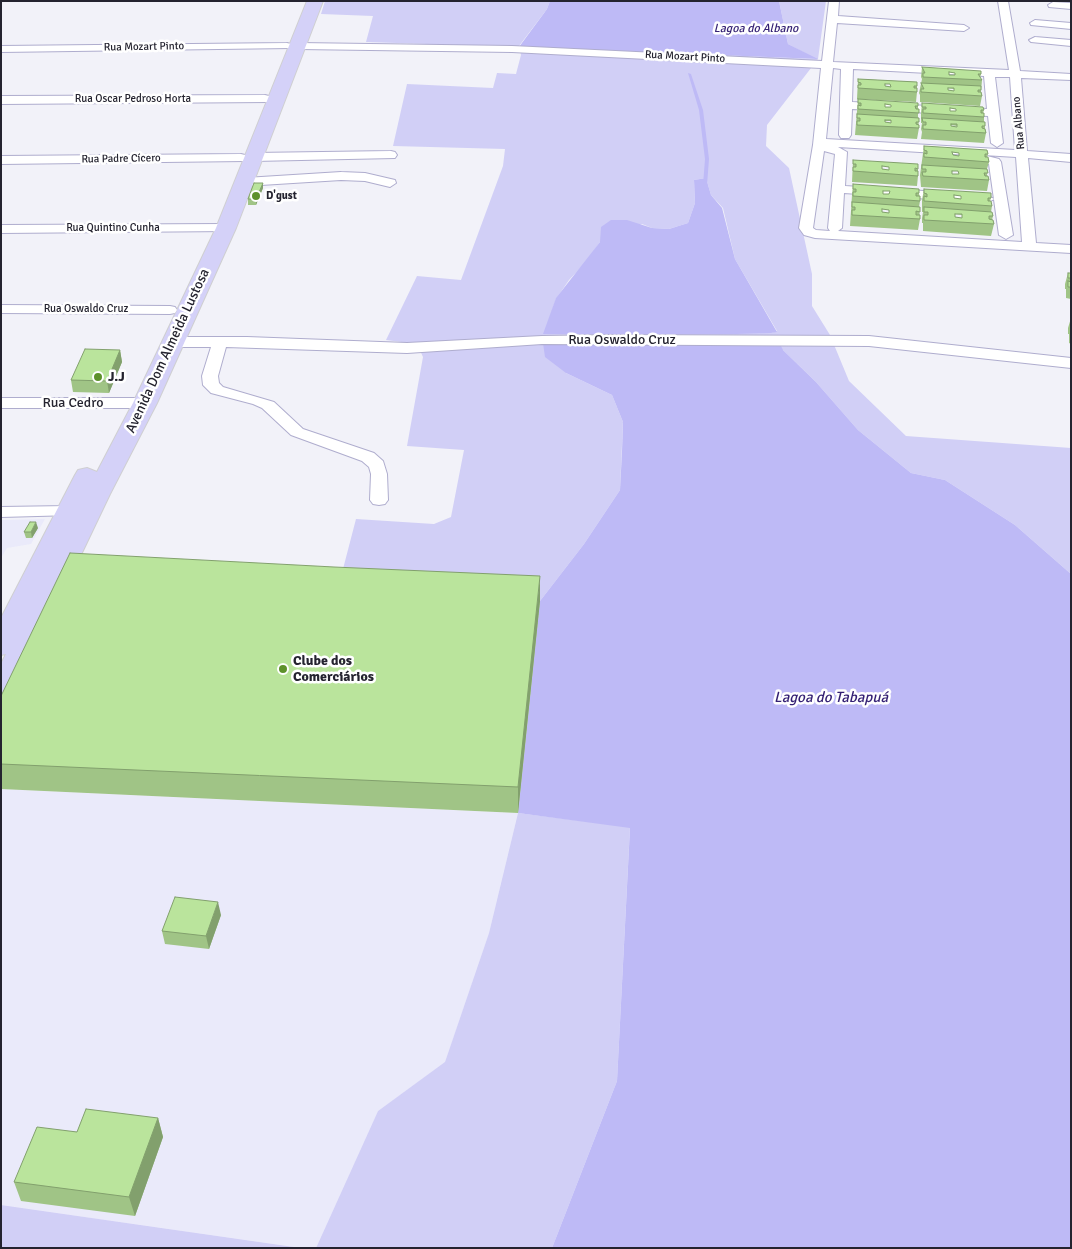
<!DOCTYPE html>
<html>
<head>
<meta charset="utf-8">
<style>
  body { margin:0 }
  #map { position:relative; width:1072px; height:1249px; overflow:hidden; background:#f2f2f9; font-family:Signika,sans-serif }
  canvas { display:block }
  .frame { position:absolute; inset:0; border:2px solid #24232f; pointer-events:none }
</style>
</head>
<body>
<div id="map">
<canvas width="1072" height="1249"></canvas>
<div class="frame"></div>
</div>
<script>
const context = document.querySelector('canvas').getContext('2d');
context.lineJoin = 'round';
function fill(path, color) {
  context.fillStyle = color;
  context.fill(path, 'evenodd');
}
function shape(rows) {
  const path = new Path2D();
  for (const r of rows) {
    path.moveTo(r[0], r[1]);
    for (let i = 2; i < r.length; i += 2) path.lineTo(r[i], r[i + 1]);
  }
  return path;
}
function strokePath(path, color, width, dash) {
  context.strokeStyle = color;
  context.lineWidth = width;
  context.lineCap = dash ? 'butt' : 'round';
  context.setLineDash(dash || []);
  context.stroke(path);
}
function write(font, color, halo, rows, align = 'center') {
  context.font = font + ' Signika,sans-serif';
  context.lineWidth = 5;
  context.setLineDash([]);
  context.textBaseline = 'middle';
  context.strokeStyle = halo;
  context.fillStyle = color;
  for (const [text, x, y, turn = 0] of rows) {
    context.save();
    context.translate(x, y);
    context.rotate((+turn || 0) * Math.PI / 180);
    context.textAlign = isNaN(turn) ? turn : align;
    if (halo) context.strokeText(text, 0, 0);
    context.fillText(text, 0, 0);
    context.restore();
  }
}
const built = shape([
  [45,519,31,544,7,548,1,558,1,520],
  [1,789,518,813,489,933,445,1063,378,1111,316,1248,301,1248,1,1205]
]);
const green = shape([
  [325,1,550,1,547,9,519,46,816,59,788,44,779,1,826,1,818,59,767,125,766,146,789,168,812,274,812,306,830,335,849,381,906,436,1071,448,1071,574,1015,525,945,480,911,473,858,430,816,382,783,350,566,373,612,395,623,422,620,490,584,544,540,601,337,592,356,519,434,524,451,517,464,450,407,446,423,357,417,344,386,340,417,276,461,280,503,166,505,149,393,146,407,84,493,88,497,73,516,74,521,55,519,47,366,42,373,16,321,14],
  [706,178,711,195,723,208,735,259,777,331,771,333,544,334,556,299,569,280,587,261,600,242,642,224,652,228,669,229,688,223,695,203,694,180],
  [518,813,630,827,617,1081,552,1248,316,1248,378,1111,445,1062,489,933],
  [1,1205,301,1248,1,1248]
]);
const water = shape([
  [550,1,779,1,788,44,818,59,519,47,547,9],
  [706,178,711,195,722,208,735,259,777,332,771,333,736,334,543,334,556,298,600,242,601,227,611,220,627,220,652,228,669,229,688,223,695,203,694,180],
  [543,343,780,344,783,350,816,382,858,430,911,473,945,480,1015,525,1071,574,1071,1248,552,1248,617,1081,630,828,518,813,540,601,584,544,620,490,622,451,623,422,612,395,566,373,545,357]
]);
const stream = shape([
  [688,73,691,74,703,110,709,159,707,185,705,186,703,185,705,159,699,110,688,73]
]);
const minor = shape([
  [829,1,839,1,838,16,964,25,969,28,964,31,837,23,833,62,1009,70,998,1,1008,1,1020,71,1071,74,1071,80,1021,78,1027,151,1071,154,1071,162,1028,158,1036,243,1071,245,1071,253,815,238,804,235,799,228,813,145,821,68,512,52,299,49,293,46,299,43,512,46,822,61,829,1],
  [833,68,841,69,839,135,841,138,849,138,851,135,852,109,988,116,991,143,997,147,1003,143,995,77,1010,77,1015,150,826,139,833,68],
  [853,69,984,76,987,109,852,102,853,69],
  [838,147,969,155,968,157,970,160,989,164,999,235,1006,239,1013,235,1001,162,999,159,983,155,1016,157,1022,242,838,231,842,228,844,193,987,203,994,199,987,195,845,186,847,152,838,147],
  [824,151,835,154,828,228,830,231,816,230,813,228,824,151],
  [1053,2,1071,3,1071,9,1049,7,1048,5,1053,2],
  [1035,20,1071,23,1071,29,1031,25,1030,23,1035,20],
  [1035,37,1071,40,1071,46,1031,42,1029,40,1035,37],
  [287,43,291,44,293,46,291,48,1,52,1,46,287,43],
  [265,95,269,96,271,99,269,102,1,104,1,96,265,95],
  [391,151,395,152,397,155,395,158,254,161,248,157,254,153,391,151],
  [241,154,245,155,247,158,245,161,1,164,1,156,241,154],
  [341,172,365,173,395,180,396,183,390,187,365,181,341,180,245,186,239,182,245,178,341,172],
  [226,224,233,228,231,231,1,233,1,225,226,224],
  [1,305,170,306,175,307,177,310,175,313,170,314,1,313,1,305],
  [614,335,869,336,1071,358,1071,368,869,346,542,344,407,353,226,347,218,376,219,383,223,387,274,402,303,429,374,453,383,461,387,474,388,500,385,504,379,505,373,504,370,500,371,474,369,467,362,461,291,435,262,408,253,404,211,393,203,385,202,376,211,347,172,347,167,345,164,342,167,339,172,337,247,337,407,343,542,336,614,335],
  [1,398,145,398,151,400,153,403,151,406,145,408,1,408,1,398],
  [68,506,74,507,77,511,74,515,1,517,1,507,68,506]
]);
const primary = shape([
  [307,1,323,1,236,228,157,403,110,494,15,693,11,700,1,703,1,664,6,654,1,655,1,618,75,475,78,470,87,468,97,472,133,403,216,228,307,1]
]);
const wall = shape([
  [922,67,981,74,980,78,982,80,981,92,982,96,980,106,920,102,920,95,919,93,922,79,921,77],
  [949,72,955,73,955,75,949,75],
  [948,88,954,89,954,91,948,90],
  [858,79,917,82,917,92,916,102,857,99],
  [885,84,890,84,891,87,885,86],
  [858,99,918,106,918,118,919,128,917,139,855,135],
  [885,104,891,105,891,107,885,107],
  [885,121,891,121,891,123,885,122],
  [922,103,984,110,983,113,984,117,984,122,986,133,984,143,921,139,922,132,921,129,922,123,921,123,921,113],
  [950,108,956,109,956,111,950,111],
  [951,125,957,126,957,127,951,126],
  [924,146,988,154,987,157,989,162,987,169,987,176,989,180,987,191,921,187,920,175],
  [952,152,959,153,959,156,953,155],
  [952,171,958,171,959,174,952,174],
  [853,160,918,169,918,176,917,186,852,182],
  [882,166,889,167,889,170,882,169],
  [263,183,263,188,256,205,248,205,248,199],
  [853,184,919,193,920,201,919,207,920,219,918,230,850,226,852,195],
  [883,191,890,191,889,194,883,194],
  [882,209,889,210,889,213,882,212],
  [924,189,991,198,990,201,992,206,991,212,993,216,992,220,994,224,991,236,923,231,923,223,922,223,922,218,923,212,922,212,922,200],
  [954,195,961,196,961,199,954,198],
  [955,214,962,215,962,218,955,217],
  [1068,273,1071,273,1071,299,1066,298,1066,289,1065,289,1065,284],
  [1071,318,1071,344,1069,343,1069,334,1068,334,1068,328],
  [120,350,122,362,109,393,73,392,71,380],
  [38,528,32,538,26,538,24,532],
  [540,601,518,813,1,789,1,696],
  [221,915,209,949,165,944,162,931],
  [158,1118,163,1137,135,1216,21,1201,14,1182,77,1132]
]);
const shadedWall = shape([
  [263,183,263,188,256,205,256,199],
  [120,350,122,362,109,393,107,381],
  [36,522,38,528,32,538,31,532],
  [540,576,540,601,518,813,518,787],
  [218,902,221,915,209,949,206,936],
  [158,1118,163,1137,135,1216,129,1197]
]);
const building = shape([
  [922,67,981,71,981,74,978,74,982,80,923,77,923,73,925,73,922,67],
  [949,72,955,73,955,75,949,75,949,72],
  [858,79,917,82,917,86,914,86,914,88,917,88,917,92,858,88,858,85,861,85,861,83,858,82,858,79],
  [885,84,890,84,891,87,885,86,885,84],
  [921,83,981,86,981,90,978,90,978,92,981,92,982,96,921,92,921,89,924,89,921,83],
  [948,88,954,88,954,91,948,90,948,88],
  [858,99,918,103,918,106,915,106,916,109,919,109,919,113,858,109,858,105,861,106,861,103,858,103,858,99],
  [885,104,891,105,891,107,885,107,885,104],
  [922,103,983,107,984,110,981,110,981,113,984,113,984,117,923,113,923,109,926,109,926,107,922,107,922,103],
  [950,108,956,109,956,111,950,111,950,108],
  [857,114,919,118,919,122,916,122,916,124,919,125,919,128,857,125,857,121,860,121,860,118,857,118,857,114],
  [885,120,891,120,891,123,885,122,885,120],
  [922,118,985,122,985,126,982,126,982,128,985,129,986,133,923,129,923,125,926,125,926,122,923,122,922,118],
  [951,124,957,124,957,127,951,126,951,124],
  [924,146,987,150,988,154,985,154,985,157,988,157,989,162,924,157,924,153,927,154,927,151,924,150,924,146],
  [952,152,959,153,959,156,953,155,952,152],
  [853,160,918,164,918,169,915,168,915,171,918,171,918,176,853,171,853,167,856,167,856,164,853,164,853,160],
  [882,166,889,167,889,170,882,169,882,166],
  [922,165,987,169,988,173,984,173,985,176,988,176,989,180,923,176,922,172,926,172,926,169,922,169,922,165],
  [952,171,958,171,959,174,952,174,952,171],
  [254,183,263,183,256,199,248,199,254,183],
  [853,184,919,189,919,193,916,193,916,196,920,196,920,201,853,196,853,192,856,192,856,189,853,189,853,184],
  [883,191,890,191,889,194,883,194,883,191],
  [924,189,991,193,991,198,988,198,988,201,991,201,992,206,924,201,924,196,927,197,927,194,924,193,924,189],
  [954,195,961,196,961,199,954,198,954,195],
  [852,202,920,207,920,212,916,211,916,215,920,215,920,219,852,215,852,210,855,210,855,207,852,207,852,202],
  [882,209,889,210,889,213,882,212,882,209],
  [924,207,992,212,993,216,989,216,989,219,993,220,994,224,924,220,924,215,928,215,928,212,924,212,924,207],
  [955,214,962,214,962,218,955,217,955,214],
  [1068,273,1071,273,1071,278,1068,278,1068,273],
  [1068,281,1071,282,1071,287,1068,287,1068,281],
  [85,349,120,350,107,381,71,380,85,349],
  [30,522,36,522,31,532,24,532,30,522],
  [70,553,334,567,540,576,518,787,1,764,1,696,70,553],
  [175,897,218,902,206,936,162,931,175,897],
  [86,1109,158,1118,129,1197,14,1182,37,1127,77,1132,86,1109]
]);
const markers = [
  [256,196,5,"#5d912b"],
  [98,377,5,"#5d912b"],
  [283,669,5,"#5d912b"]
];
const farStreetnames = [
  ["Rua Mozart Pinto",144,47,-1],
  ["Rua Mozart Pinto",685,57,3],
  ["Rua Oscar Pedroso Horta",133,99],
  ["Rua Albano",1019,123,-95],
  ["Rua Padre Cícero",121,159,-1],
  ["Rua Quintino Cunha",113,228],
  ["Rua Oswaldo Cruz",86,309]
];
const farPoinames = [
  ["D'gust",266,196]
];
const farWaternames = [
  ["Lagoa do Albano",756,29]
];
const streetNames = [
  ["Rua Oswaldo Cruz",622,340],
  ["Avenida Dom Almeida Lustosa",168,351,-65],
  ["Rua Cedro",73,403]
];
const poiNames = [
  ["J.J",108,377],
  ["Clube dos",293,661],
  ["Comerciários",293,677]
];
const waterNames = [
  ["Lagoa do Tabapuá",831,698]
];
fill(built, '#eaeafa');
fill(green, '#d1cff6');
fill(water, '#bebaf6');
fill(stream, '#bebaf6');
strokePath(minor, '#afadce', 2);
strokePath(primary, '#cfcfd1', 2);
fill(minor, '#fff');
fill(primary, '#d4d1f8');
fill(wall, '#a0c486');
fill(shadedWall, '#82a06d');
fill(building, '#bae49c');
strokePath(building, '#82a06d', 1);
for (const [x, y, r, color] of markers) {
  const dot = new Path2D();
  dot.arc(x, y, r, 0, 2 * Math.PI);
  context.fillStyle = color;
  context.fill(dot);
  strokePath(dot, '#fff', 2);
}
write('11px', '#24232f', '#fff', farStreetnames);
write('bold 11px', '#24232f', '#fff', farPoinames, 'left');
write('italic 12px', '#331f73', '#fff', farWaternames);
write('14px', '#24232f', '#fff', streetNames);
write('bold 14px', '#24232f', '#fff', poiNames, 'left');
write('italic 15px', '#331f73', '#fff', waterNames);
</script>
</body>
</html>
